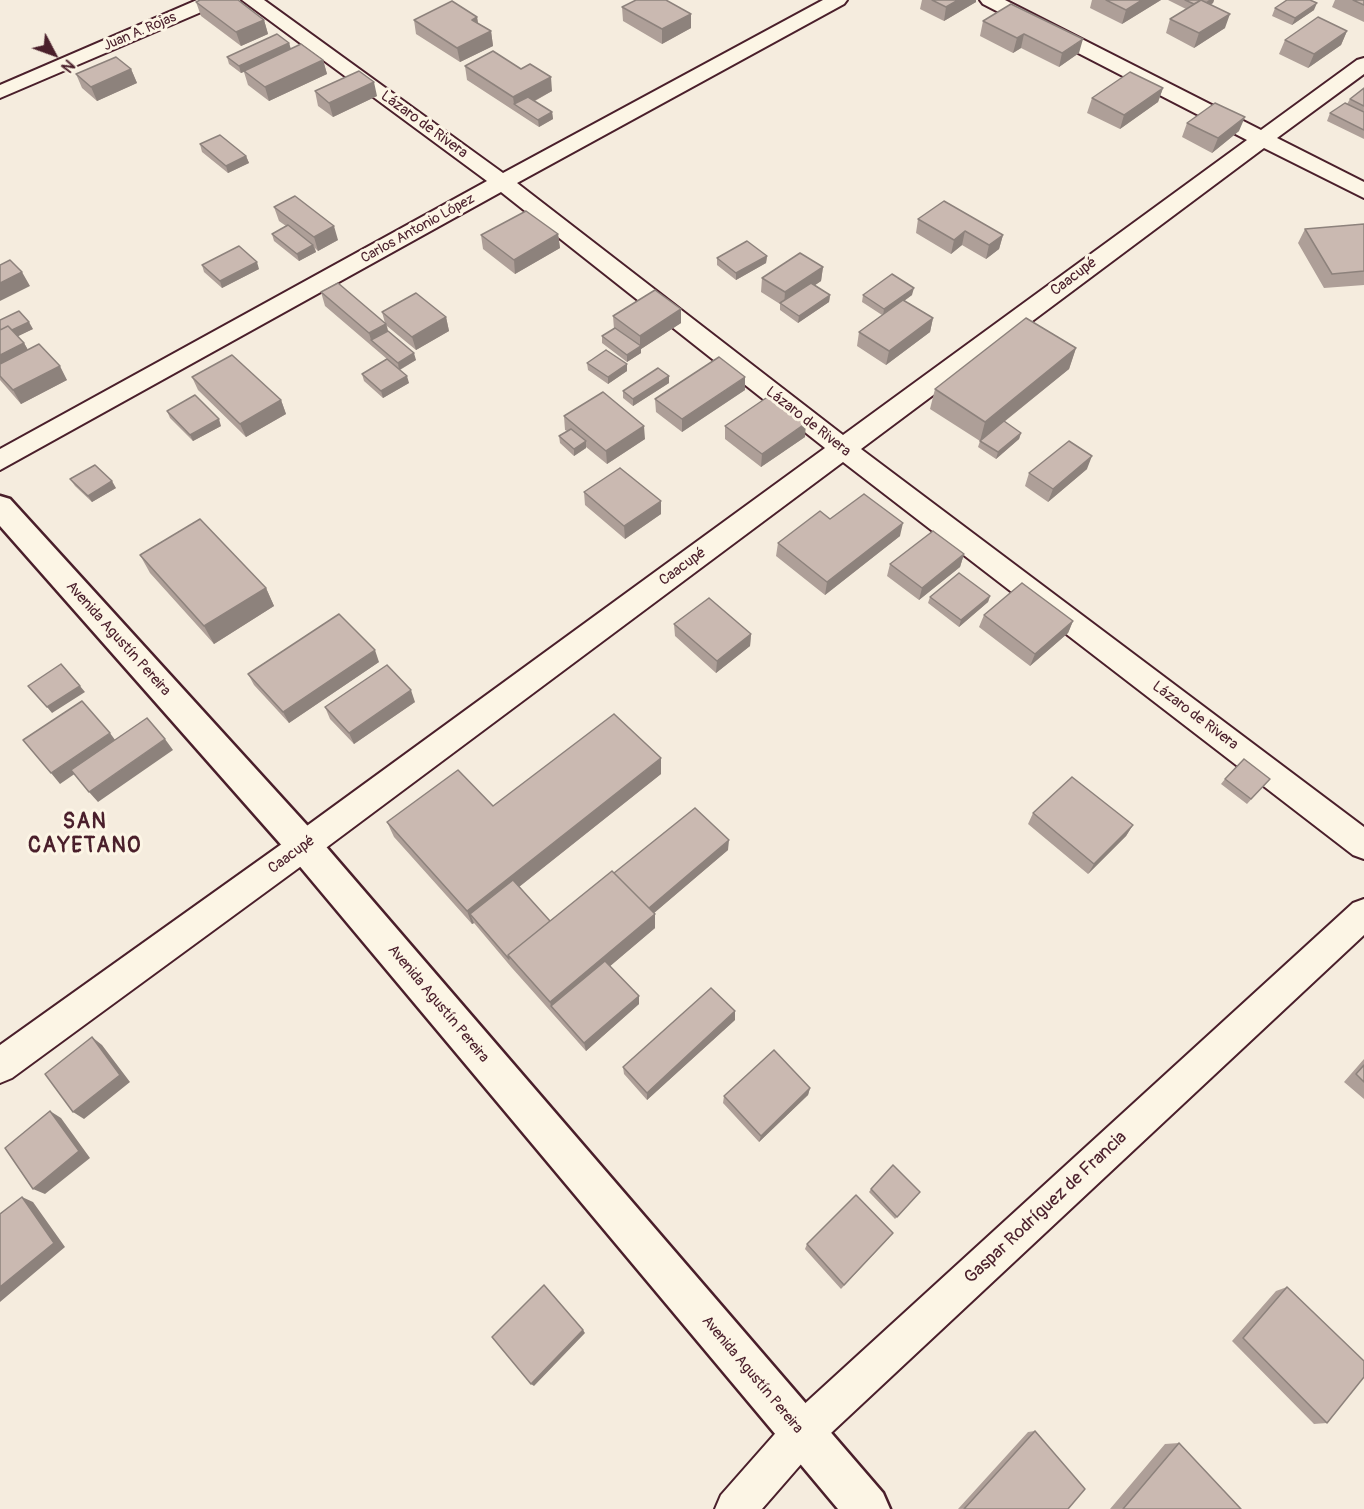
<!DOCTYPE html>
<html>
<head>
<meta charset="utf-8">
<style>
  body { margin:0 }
  #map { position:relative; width:1364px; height:1509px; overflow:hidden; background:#f5ecde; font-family:Pangolin,sans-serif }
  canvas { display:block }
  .north { position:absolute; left:24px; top:24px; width:60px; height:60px; -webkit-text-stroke:4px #fcf5e5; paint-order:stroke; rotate:131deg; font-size:16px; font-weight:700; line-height:24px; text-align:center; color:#4a1f2b }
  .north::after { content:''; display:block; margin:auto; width:21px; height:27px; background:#4a1f2b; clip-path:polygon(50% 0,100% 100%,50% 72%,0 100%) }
</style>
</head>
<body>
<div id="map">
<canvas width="1364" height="1509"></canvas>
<div class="north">N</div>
</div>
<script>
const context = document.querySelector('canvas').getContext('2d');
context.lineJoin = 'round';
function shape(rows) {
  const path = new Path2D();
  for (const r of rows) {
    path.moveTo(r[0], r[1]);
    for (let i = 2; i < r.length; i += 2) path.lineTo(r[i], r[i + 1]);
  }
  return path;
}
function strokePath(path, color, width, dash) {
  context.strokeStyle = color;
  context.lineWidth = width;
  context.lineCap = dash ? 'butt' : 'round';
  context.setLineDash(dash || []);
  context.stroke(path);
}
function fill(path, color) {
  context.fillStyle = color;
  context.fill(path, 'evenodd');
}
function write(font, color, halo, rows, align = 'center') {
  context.font = font + ' Pangolin,sans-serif';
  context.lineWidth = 6;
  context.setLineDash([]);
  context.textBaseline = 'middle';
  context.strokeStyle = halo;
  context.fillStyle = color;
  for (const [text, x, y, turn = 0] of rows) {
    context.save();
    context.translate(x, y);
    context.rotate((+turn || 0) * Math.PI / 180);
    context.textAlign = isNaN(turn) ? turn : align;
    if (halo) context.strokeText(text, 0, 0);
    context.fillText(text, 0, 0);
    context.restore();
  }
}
const street = shape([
  [197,0,223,0,220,4,0,98,0,85,197,0],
  [242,0,264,0,503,173,823,0,847,0,844,4,517,183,843,435,1247,140,983,4,980,0,1005,0,1261,130,1357,60,1364,58,1364,74,1277,138,1364,182,1364,198,1264,148,861,449,1364,827,1364,859,1353,855,843,462,315,856,12,1078,0,1083,0,1045,293,836,825,448,501,192,0,470,0,449,487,181,242,0],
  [1364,899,1364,935,816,1447,762,1509,715,1509,721,1495,788,1419,1353,903,1364,899]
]);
const secondary = shape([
  [0,496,10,499,316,835,883,1493,890,1509,838,1509,292,857,0,526,0,496]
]);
const wall = shape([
  [922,0,976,0,976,2,944,21,920,9],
  [1092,0,1161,0,1122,24,1090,8],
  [1168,0,1214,0,1213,3,1211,4,1225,28,1194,48,1166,33,1170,19,1186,9],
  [1335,0,1364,0,1364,22,1332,7],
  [196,2,264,20,268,34,241,46,201,16],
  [1011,4,1079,53,1059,67,1021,48,1013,53,980,36,983,21],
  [622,7,691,14,691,28,662,44,623,21],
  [1275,8,1314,10,1292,25,1272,16],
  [477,17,478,23,491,31,493,46,460,62,416,34,414,20],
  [1347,31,1341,45,1308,68,1279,54,1285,40],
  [289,43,291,49,323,60,327,74,269,101,248,85,244,72,241,73,229,64,227,57],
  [465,66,552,91,535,101,552,112,553,119,539,127,467,80],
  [131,69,137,83,97,101,82,88,76,74],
  [1163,88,1158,102,1120,129,1087,113,1092,98],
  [1364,88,1364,139,1327,121,1330,113,1347,104,1350,99],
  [315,91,377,96,333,117,318,106],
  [1187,123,1239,131,1212,153,1182,137],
  [200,144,246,156,249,163,228,173,202,152],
  [274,207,338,240,318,251,315,248,316,252,299,261,274,241,272,234,286,226,279,221],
  [918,219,1003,235,999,249,986,259,962,245,951,254,916,233],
  [1364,224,1364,285,1324,288,1298,243,1305,229],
  [558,234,560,248,515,274,483,249,481,235],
  [767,256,766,263,736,280,717,265,717,258],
  [202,265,259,269,222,288,204,272],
  [823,267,821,281,815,285,830,295,829,302,798,323,780,310,780,304,761,292,762,278],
  [321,292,385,323,382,312,446,317,449,331,416,350,387,326,388,331,416,360,400,370,409,383,383,398,364,381,362,374,387,359,325,306],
  [863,295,912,295,904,301,933,318,930,332,886,365,857,346,859,332,882,315,862,302],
  [681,309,681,323,641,349,641,353,627,362,602,343,602,336,614,329,613,316],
  [0,320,33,329,17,336,24,343,28,350,67,380,21,404,0,380],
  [1076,348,1069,369,1004,422,1021,433,1019,439,996,459,978,447,980,441,930,409,935,389],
  [587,363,627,371,608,384,588,370],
  [669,376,669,383,633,406,623,398,623,391],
  [192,377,281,400,286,414,246,437,198,390],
  [745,390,682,432,656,412,655,399],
  [167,411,221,426,193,441,170,418],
  [564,416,645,439,607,464,586,447,586,448,574,456,560,443,559,436,567,431,565,430],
  [725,426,805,437,761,467,725,439],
  [1087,469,1048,502,1025,486,1029,473],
  [70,479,116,488,92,502,75,486],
  [584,492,661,501,661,514,625,539,585,505],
  [830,519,900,536,825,595,776,556,778,543],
  [964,554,960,567,919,600,887,576,890,564],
  [140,555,266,588,274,606,214,644,150,573],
  [990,596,988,602,959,627,928,603,930,597],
  [984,615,1073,621,1068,633,1030,666,979,627],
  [674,624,751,634,750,646,716,673,675,636],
  [379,662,289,723,254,685,248,674],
  [415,702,354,744,330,719,325,707],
  [661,774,519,887,550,921,614,873,728,850,654,913,655,928,610,966,639,996,639,1004,586,1051,512,968,474,923,472,924,394,837,387,822,493,806],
  [1225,779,1270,779,1247,804,1221,784],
  [1033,813,1133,825,1126,836,1088,874,1028,824],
  [735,1020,647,1100,624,1074,623,1067],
  [1364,1059,1364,1099,1344,1082],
  [810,1088,808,1095,759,1142,723,1103,724,1096],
  [871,1189,920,1192,895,1219,869,1192],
  [889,1238,841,1289,805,1249,807,1244],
  [1287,1287,1327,1423,1314,1424,1232,1341,1276,1291],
  [1035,1431,1068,1509,958,1509,1028,1432],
  [1179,1443,1241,1509,1110,1509,1165,1444]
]);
const shadedWall = shape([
  [958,0,976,0,976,2,944,21,946,7],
  [1142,0,1161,0,1122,24,1126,10],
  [1209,0,1214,0,1213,3,1196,14,1199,7],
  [1317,3,1314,10,1292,25,1295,18],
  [691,14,691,28,662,44,662,29],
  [1230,14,1225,28,1194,48,1199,33],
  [477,17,479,31,472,20],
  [264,20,268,34,241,46,236,32],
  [491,31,493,46,460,62,457,48],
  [1347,31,1341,45,1308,68,1314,54],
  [1024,34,1021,48,1013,53,1017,38],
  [1083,39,1079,53,1059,67,1062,53],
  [289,43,291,50,241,73,239,66],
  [323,60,327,74,269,101,265,87],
  [131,69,137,83,97,101,91,87],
  [551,77,552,91,521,108,514,104,513,97],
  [374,82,377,96,333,117,329,103],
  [1163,88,1158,102,1120,129,1124,115],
  [552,112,553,119,539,127,538,120],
  [1245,117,1239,131,1212,153,1218,138],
  [246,156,249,163,228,173,226,166],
  [334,226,338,240,318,251,314,237],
  [965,231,962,245,951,254,954,240],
  [558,234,560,248,515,274,514,260],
  [1003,235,999,249,986,259,989,245],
  [313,245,316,252,299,261,297,254],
  [767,256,766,263,736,280,736,273],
  [257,262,259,269,222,288,220,281],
  [823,267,821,281,785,306,784,305,785,292],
  [22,272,30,286,0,301,0,283],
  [914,288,912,295,883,316,884,309],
  [830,295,829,302,798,323,799,316],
  [681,309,681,323,641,349,641,353,627,362,627,355,640,347,640,336],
  [446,317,449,331,416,350,412,337],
  [933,318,930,332,886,365,889,351],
  [29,322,33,329,0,345,0,336],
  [386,324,390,338,371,340,369,333],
  [24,343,32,357,0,373,0,355],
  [1076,348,1069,369,980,441,985,422],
  [414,353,416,360,399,370,398,363],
  [627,364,627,371,608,384,608,377],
  [60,366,67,380,21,404,13,390],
  [407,376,409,383,383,398,381,391],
  [669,376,669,383,633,406,633,399],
  [745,377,745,390,682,432,682,419],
  [281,400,286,414,246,437,240,424],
  [219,419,221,426,193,441,190,435],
  [806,423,805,437,761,467,762,454],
  [644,426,645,439,607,464,606,451],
  [1021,433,1019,439,996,459,998,452],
  [586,441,586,448,574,456,574,449],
  [1092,456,1087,469,1048,502,1053,489],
  [112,481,116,488,92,502,88,496],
  [661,501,661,514,625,539,624,526],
  [903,523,900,536,825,595,827,582],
  [964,554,960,567,919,600,922,588],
  [266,588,274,606,214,644,204,626],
  [990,596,988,602,959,627,961,620],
  [1073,621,1068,633,1030,666,1035,654],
  [751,634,750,646,716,673,717,661],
  [375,650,379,662,289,723,283,712],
  [80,686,85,692,52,713,47,707],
  [411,690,415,702,354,744,349,733],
  [110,733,118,744,60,784,51,773],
  [165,739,173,750,98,802,89,792],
  [661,758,661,774,476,921,470,914,474,923,472,924,467,911],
  [1133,825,1126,836,1088,874,1094,864],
  [729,840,728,850,647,919,647,909],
  [655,914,655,928,556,1012,551,1006,550,1002],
  [639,996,639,1004,586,1051,584,1043],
  [735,1011,735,1020,647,1100,647,1093],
  [92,1037,102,1045,130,1082,84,1119,73,1112],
  [810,1088,808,1095,759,1142,761,1136],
  [50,1111,61,1118,90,1158,45,1194,33,1189],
  [22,1197,33,1202,65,1247,0,1302,0,1287],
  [583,1330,585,1333,534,1386,531,1384]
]);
const building = shape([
  [200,0,238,0,264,20,236,32,196,2,200,0],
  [636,0,666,0,691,14,662,29,622,7,636,0],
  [932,0,958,0,946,7,932,0],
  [1106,0,1142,0,1126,10,1106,0],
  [1185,0,1201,0,1194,4,1185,0],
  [1201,0,1230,14,1199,33,1170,19,1201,0],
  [1287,0,1310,0,1317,3,1295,18,1275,8,1287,0],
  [1353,0,1364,0,1364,5,1353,0],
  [452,1,477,17,472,20,491,31,457,48,414,20,452,1],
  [1011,4,1083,39,1062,53,1024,34,1017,38,983,21,1011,4],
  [1318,17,1347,31,1314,54,1285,40,1318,17],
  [277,34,289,43,239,66,227,57,277,34],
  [301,44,323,60,265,87,244,71,301,44],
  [493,51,521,69,530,64,551,77,513,97,465,66,493,51],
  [116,57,131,69,91,87,76,74,116,57],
  [359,71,374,82,329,103,315,91,359,71],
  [1130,72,1163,88,1124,115,1092,98,1130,72],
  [1364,88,1364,106,1350,99,1364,88],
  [528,97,552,112,538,120,514,104,528,97],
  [1215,103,1245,117,1218,138,1187,123,1215,103],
  [1345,103,1364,112,1364,130,1330,113,1345,103],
  [220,135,246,156,226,166,200,144,220,135],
  [295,196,334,226,314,237,274,207,295,196],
  [944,201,1003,235,989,245,965,231,954,240,918,219,944,201],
  [526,211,558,234,514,260,481,235,526,211],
  [1364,224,1364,271,1332,274,1305,229,1364,224],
  [288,225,313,245,297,254,272,234,288,225],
  [747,241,767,256,736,273,717,258,747,241],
  [239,246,257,262,220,281,202,265,239,246],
  [800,253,823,267,785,292,762,278,800,253],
  [10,260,22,272,0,283,0,265,10,260],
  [892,274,914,288,884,309,863,295,892,274],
  [338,283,386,324,369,333,321,292,338,283],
  [811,283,830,295,799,316,780,303,811,283],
  [655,290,681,309,640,336,613,316,655,290],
  [416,293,446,317,412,337,382,312,416,293],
  [903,300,933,318,889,351,859,332,903,300],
  [19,311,29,322,12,330,8,326,0,330,0,320,19,311],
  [1026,318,1076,348,985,422,935,389,1026,318],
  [8,326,24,343,0,355,0,330,8,326],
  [615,328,641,346,627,355,602,336,615,328],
  [388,331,414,353,398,363,371,340,388,331],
  [39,344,60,366,13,390,0,376,0,364,39,344],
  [606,350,627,364,608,377,587,363,606,350],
  [232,355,281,400,240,424,192,377,232,355],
  [719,357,745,377,682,419,655,399,719,357],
  [387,359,407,376,381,391,362,374,387,359],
  [658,368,669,376,633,399,623,391,658,368],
  [603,392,644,426,606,451,564,416,603,392],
  [195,395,219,419,190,435,167,411,195,395],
  [769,396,806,423,762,454,725,426,769,396],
  [1004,421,1021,433,998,452,980,441,1004,421],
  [571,429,586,441,574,449,559,436,571,429],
  [1069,441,1092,456,1053,489,1029,473,1069,441],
  [95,465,112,481,88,496,70,479,95,465],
  [620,468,661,501,624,526,584,492,620,468],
  [864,494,903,523,827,582,778,543,820,511,830,519,864,494],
  [200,519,266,588,204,626,140,555,200,519],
  [933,531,964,554,922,588,890,564,933,531],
  [959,573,990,596,961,620,930,597,959,573],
  [1022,583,1073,621,1035,654,984,615,1022,583],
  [709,598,751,634,717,661,674,624,709,598],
  [339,614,375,650,283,712,248,674,339,614],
  [61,664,80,686,47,707,28,686,61,664],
  [387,665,411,690,349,733,325,707,387,665],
  [82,701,110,733,51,773,23,740,82,701],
  [614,714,661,758,467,911,387,822,458,770,493,806,614,714],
  [147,718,165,739,89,792,71,770,147,718],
  [1244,759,1270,779,1251,799,1225,779,1244,759],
  [1072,777,1133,825,1094,864,1033,813,1072,777],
  [695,808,729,840,649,908,614,873,695,808],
  [612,871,655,914,550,1002,508,955,612,871],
  [513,880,550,921,508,955,509,959,470,914,513,880],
  [605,961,639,996,584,1043,551,1006,605,961],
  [711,988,735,1011,647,1093,623,1067,711,988],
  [92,1037,120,1075,73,1112,45,1074,92,1037],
  [774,1050,810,1088,761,1136,724,1096,774,1050],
  [1364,1065,1364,1082,1356,1074,1364,1065],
  [50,1111,79,1151,33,1189,5,1148,50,1111],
  [893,1165,920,1192,897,1217,871,1189,893,1165],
  [856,1195,893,1233,844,1285,807,1244,856,1195],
  [22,1197,54,1243,0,1287,0,1214,22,1197],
  [544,1285,583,1330,531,1384,492,1337,544,1285],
  [1287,1287,1364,1361,1364,1377,1327,1423,1243,1338,1287,1287],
  [1035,1431,1085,1489,1068,1509,964,1509,1035,1431],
  [1179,1443,1241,1509,1123,1509,1179,1443]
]);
const farStreetnames = [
  ["Juan A. Rojas",140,32,-23],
  ["Carlos Antonio López",418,229,-29]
];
const streetNames = [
  ["Lázaro de Rivera",424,125,36],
  ["Caacupé",1074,277,-37],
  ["Lázaro de Rivera",808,422,38],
  ["Caacupé",683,567,-36],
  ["Avenida Agustín Pereira",118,639,48],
  ["Lázaro de Rivera",1195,716,37],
  ["Caacupé",292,855,-36],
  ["Avenida Agustín Pereira",438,1004,50],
  ["Avenida Agustín Pereira",752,1375,50]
];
const nearStreetnames = [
  ["Gaspar Rodríguez de Francia",1046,1208,-43]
];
const districtNames = [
  ["SAN",85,823],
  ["CAYETANO",85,847]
];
strokePath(street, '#4a1f2b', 4);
strokePath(secondary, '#4a1f2b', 5);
fill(street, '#fcf5e5');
fill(secondary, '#fcf5e5');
fill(wall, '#ae9f98');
fill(shadedWall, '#8d827c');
fill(building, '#cab9b1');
strokePath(building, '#8d827c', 1.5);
write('14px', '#4a1f2b', '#fcf5e5', farStreetnames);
write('15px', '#4a1f2b', '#fcf5e5', streetNames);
write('18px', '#4a1f2b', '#fcf5e5', nearStreetnames);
context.letterSpacing = '1.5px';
write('bold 21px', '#4a1f2b', '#fcf5e5', districtNames);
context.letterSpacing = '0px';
</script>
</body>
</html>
